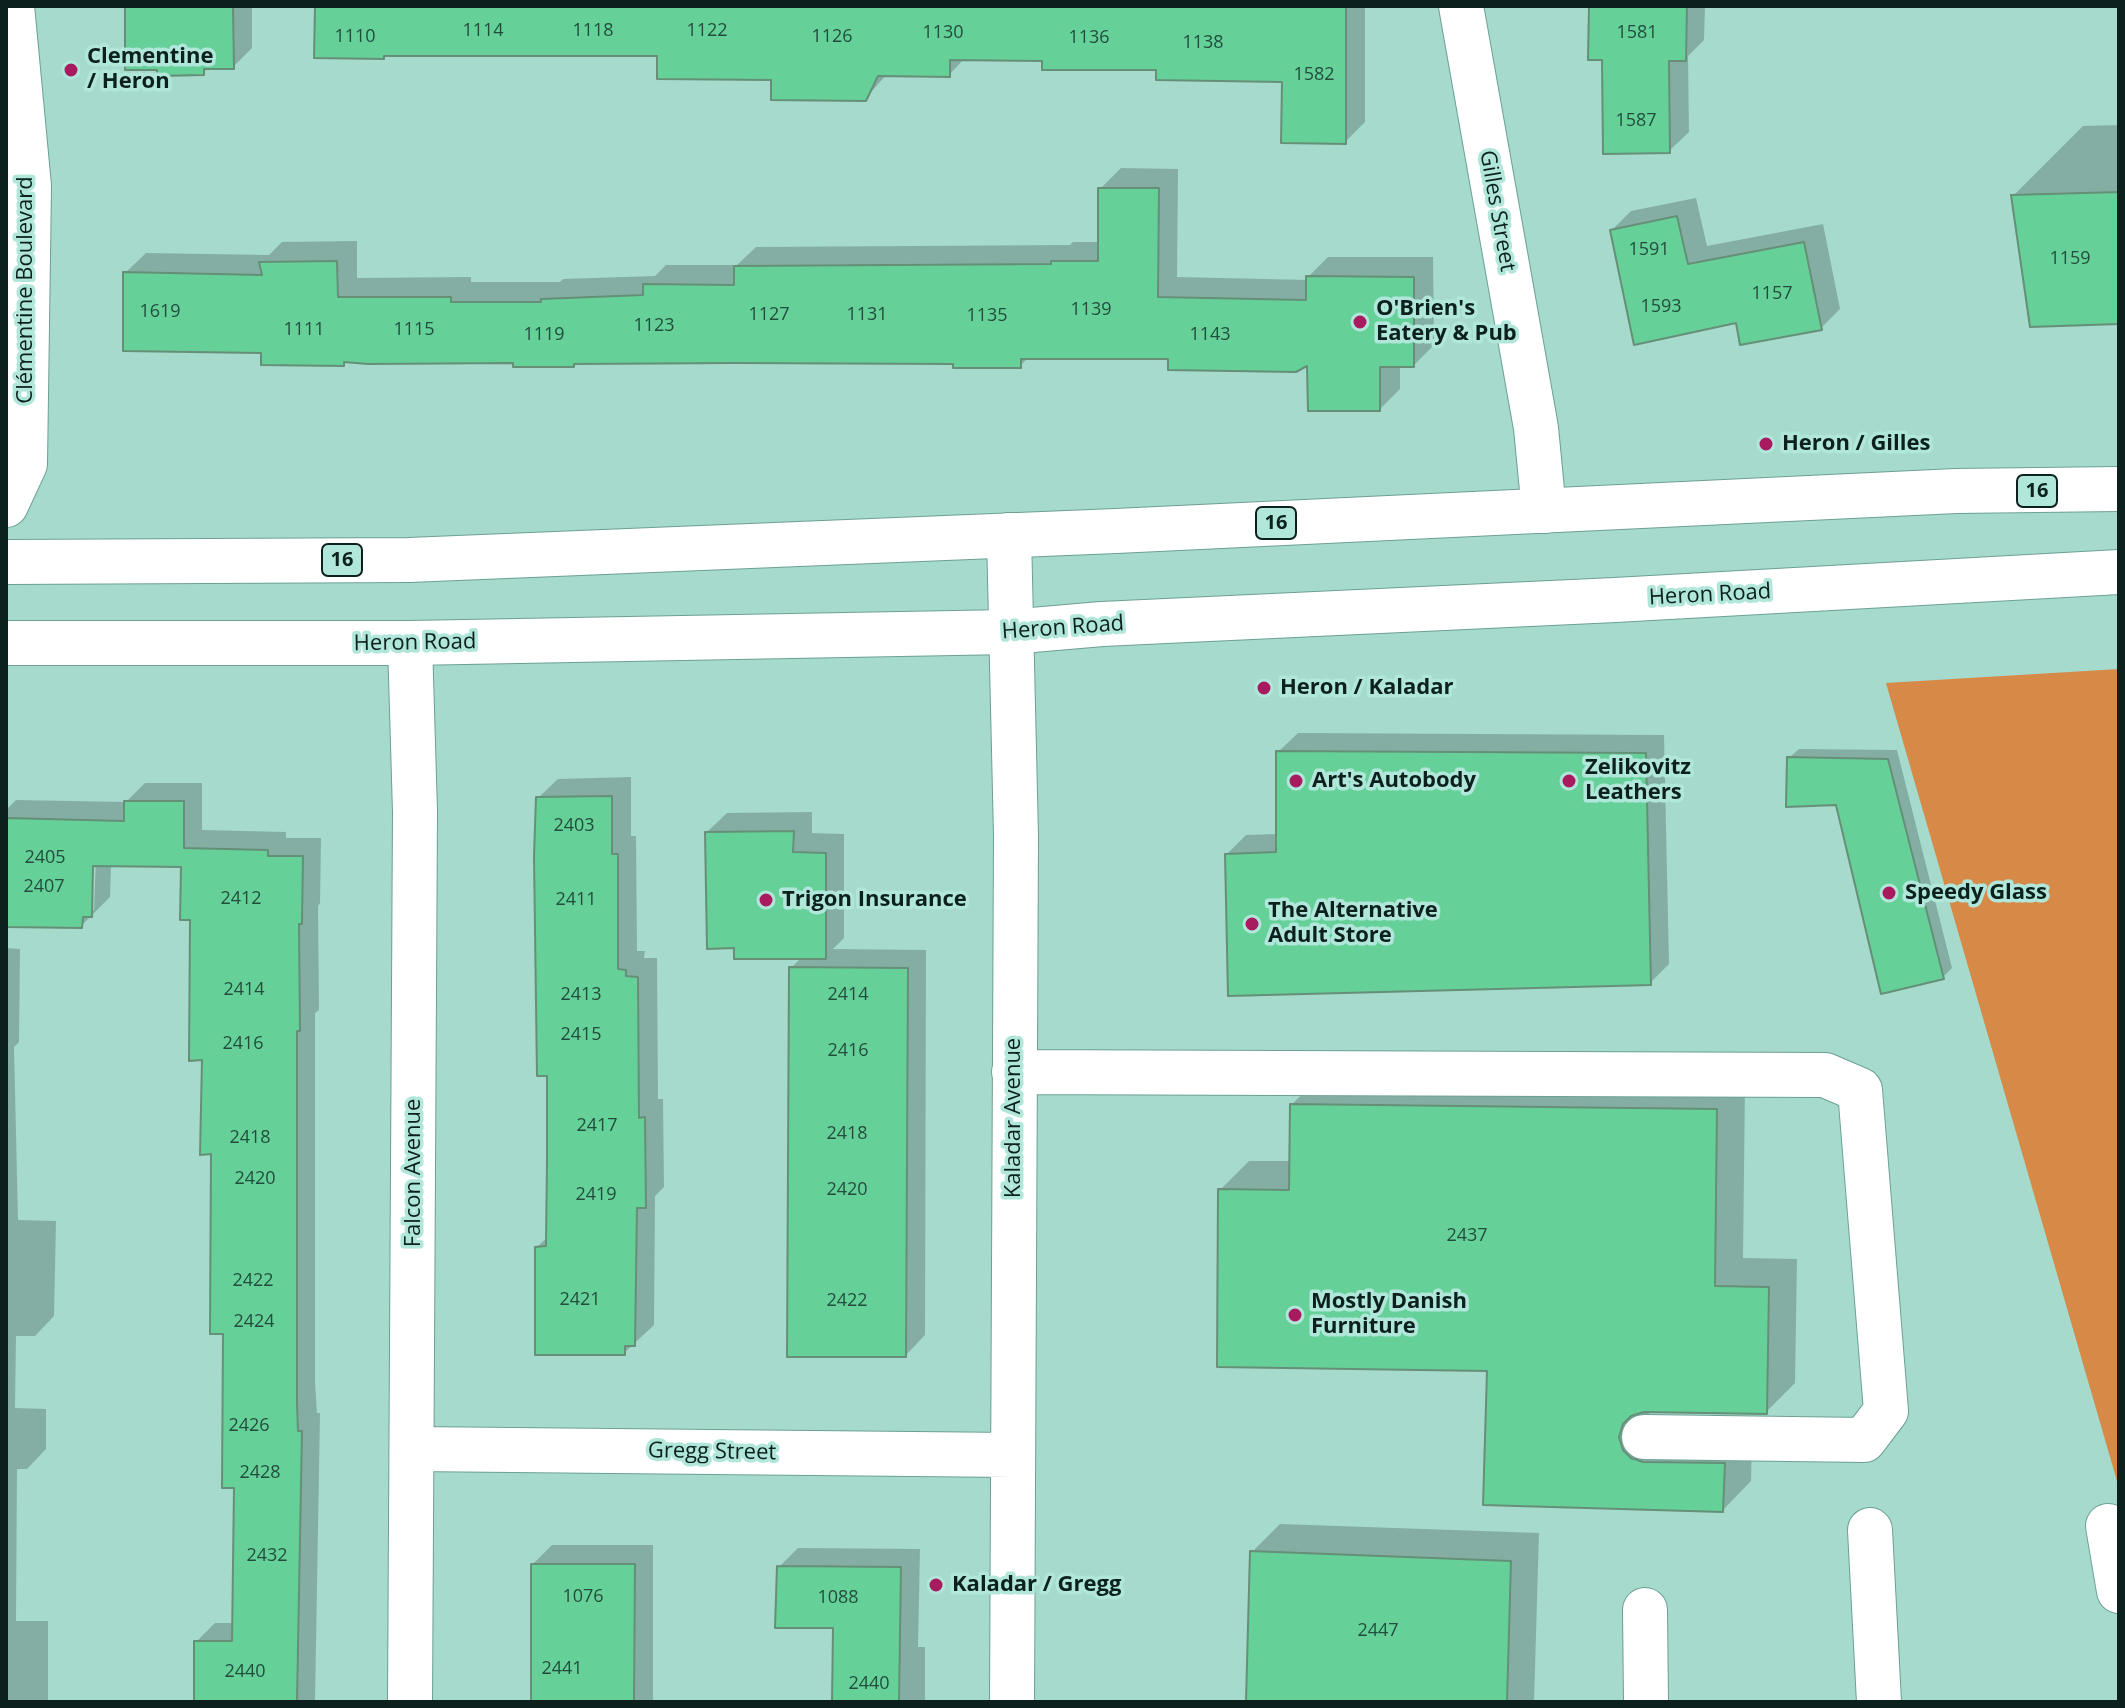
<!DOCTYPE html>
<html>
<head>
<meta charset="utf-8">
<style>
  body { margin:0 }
  #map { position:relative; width:2125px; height:1708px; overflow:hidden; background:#a5dacd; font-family:"Open Sans",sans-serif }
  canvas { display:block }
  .frame { position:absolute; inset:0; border:8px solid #0c211d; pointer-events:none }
</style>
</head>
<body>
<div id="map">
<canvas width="2125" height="1708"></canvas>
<div class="frame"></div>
</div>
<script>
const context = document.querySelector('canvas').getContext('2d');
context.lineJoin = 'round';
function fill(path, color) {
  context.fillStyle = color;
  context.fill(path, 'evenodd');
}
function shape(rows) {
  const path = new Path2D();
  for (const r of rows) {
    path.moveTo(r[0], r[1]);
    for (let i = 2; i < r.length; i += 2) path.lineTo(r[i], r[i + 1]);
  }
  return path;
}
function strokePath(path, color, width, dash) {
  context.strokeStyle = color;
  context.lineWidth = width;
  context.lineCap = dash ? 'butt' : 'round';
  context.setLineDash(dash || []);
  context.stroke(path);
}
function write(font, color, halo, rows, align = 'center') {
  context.font = font + ' "Open Sans",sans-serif';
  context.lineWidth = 7;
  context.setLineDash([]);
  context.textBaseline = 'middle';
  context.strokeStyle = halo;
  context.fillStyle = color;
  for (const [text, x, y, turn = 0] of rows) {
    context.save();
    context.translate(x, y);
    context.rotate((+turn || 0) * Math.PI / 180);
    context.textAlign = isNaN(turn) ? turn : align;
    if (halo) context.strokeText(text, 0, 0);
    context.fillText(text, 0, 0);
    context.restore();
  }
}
const green = shape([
  [2119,669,2119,1488,1886,683]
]);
const shadow = shape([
  [127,6,252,6,252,48,233,67,209,67,203,73],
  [317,6,1365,6,1365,122,1345,142,1284,80,1044,59,965,58,949,75,887,74,865,99,659,54],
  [1591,6,1705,6,1704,40,1688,56,1689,132,1669,151,1604,58],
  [2119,125,2119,321,2013,196,2083,126],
  [1121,168,1178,169,1177,277,1308,280,1308,277,1328,257,1433,257,1434,345,1414,365,1400,365,1400,389,1380,409,1309,363,1170,357,1029,357,1020,366,955,362,347,360,344,364,263,351,125,273,146,253,269,255,282,242,357,241,357,278,471,277,471,282,560,282,563,279,655,276,666,265,737,265,756,247,1070,245,1073,242,1100,242,1100,189],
  [1696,198,1707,246,1823,224,1840,309,1821,328,1737,321,1612,230,1631,211],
  [1298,733,1664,735,1669,964,1650,983,1227,854,1246,835,1278,834,1278,752],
  [1799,749,1897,750,1952,968,1943,977,1838,803,1789,758],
  [631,777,631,836,636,836,637,951,645,951,644,958,657,958,658,1099,663,1099,664,1187,655,1196,654,1325,624,1353,537,1247,548,1237,549,1074,538,798,558,779],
  [145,783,202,783,202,830,286,832,286,838,321,838,320,903,318,906,319,1010,315,1013,315,1383,317,1413,320,1413,315,1702,196,1702,196,1642,215,1623,234,1623,236,1486,192,918,183,865,111,865,110,897,81,926,6,925,6,810,16,800,126,802],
  [92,856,96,857,94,910,90,910],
  [812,812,812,833,844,834,844,938,833,949,926,950,925,1335,906,1355,791,968,802,957,707,832,727,813],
  [6,948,20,949,19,1042,14,1047,18,1220,56,1221,54,1316,35,1336,16,1336,15,1408,46,1409,46,1449,27,1469,17,1469,16,1621,48,1621,48,1702,6,1702],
  [1321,1076,1745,1081,1743,1258,1797,1259,1795,1383,1766,1412,1648,1410,1651,1421,1752,1435,1751,1481,1723,1510,1485,1503,1489,1369,1220,1190,1249,1161,1291,1161,1292,1104],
  [1280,1524,1539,1533,1534,1702,1248,1702,1252,1552],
  [552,1545,653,1545,653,1702,532,1702,533,1564],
  [798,1548,920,1549,918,1647,925,1647,925,1702,834,1702,835,1626,779,1567]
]);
const building = shape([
  [125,6,233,6,234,69,204,69,204,75,157,76,157,70,125,70,125,6],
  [315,6,1346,6,1346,144,1281,143,1282,82,1156,80,1156,70,1042,70,1042,61,950,60,950,77,878,76,866,101,771,100,771,80,657,79,657,56,384,56,384,59,314,58,315,6],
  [1589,6,1687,6,1686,61,1669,61,1670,153,1603,154,1602,60,1588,60,1589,6],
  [1098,188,1159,188,1158,297,1306,300,1306,276,1414,277,1414,367,1380,367,1380,411,1308,411,1307,366,1296,372,1168,370,1168,359,1021,359,1021,368,953,368,953,364,734,363,574,364,574,367,513,367,513,363,368,364,344,362,344,366,261,365,261,353,123,351,123,272,262,275,259,262,337,261,338,297,451,297,451,302,541,302,541,299,643,295,643,284,734,285,734,266,1051,264,1051,261,1098,261,1098,188],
  [2119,192,2119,324,2030,327,2011,195,2119,192],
  [1677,216,1688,264,1804,242,1822,330,1740,345,1736,323,1634,345,1610,230,1677,216],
  [1276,751,1646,753,1651,985,1228,996,1225,854,1276,852,1276,751],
  [1787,757,1888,759,1944,979,1881,994,1836,805,1786,807,1787,757],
  [612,796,612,854,618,854,618,969,626,970,626,976,638,977,639,1118,645,1117,646,1208,637,1208,635,1346,625,1346,625,1355,535,1355,535,1247,546,1246,547,1160,547,1076,537,1076,534,856,536,797,612,796],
  [124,801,184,801,184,848,268,850,268,856,303,856,302,924,299,924,300,1031,297,1031,297,1403,298,1431,302,1431,297,1702,194,1702,194,1641,232,1641,234,1488,222,1488,223,1334,210,1334,211,1154,200,1155,202,1060,189,1061,190,920,180,920,181,867,93,866,92,917,83,917,82,928,6,927,6,818,124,821,124,801],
  [794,831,793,852,826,853,826,959,734,959,734,948,707,949,705,832,794,831],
  [789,967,908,968,906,1357,787,1357,789,967],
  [1290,1104,1717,1109,1715,1286,1769,1287,1767,1414,1644,1412,1631,1416,1623,1424,1619,1437,1623,1450,1631,1458,1643,1462,1725,1463,1723,1512,1483,1505,1487,1371,1217,1367,1218,1189,1289,1190,1290,1104],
  [1250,1551,1511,1561,1507,1702,1246,1702,1250,1551],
  [531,1564,635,1564,634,1702,531,1702,531,1564],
  [777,1566,901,1567,899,1702,832,1702,833,1628,775,1628,777,1566]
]);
const minor = shape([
  [1461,6,1536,428,1544,511],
  [6,505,25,464,29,186,12,6],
  [1009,535,1016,836,1012,1702],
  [1014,1072,1825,1075,1860,1090,1886,1411,1864,1440,1644,1437],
  [413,1449,1012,1455],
  [2108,1526,2119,1591],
  [1870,1530,1879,1702],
  [1645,1610,1646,1702],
  [410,1702,415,812,410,643]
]);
const major = shape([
  [6,562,409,560,1116,531,1956,491,2119,489],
  [6,643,410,643,1009,632,1102,624,1615,600,2119,572]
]);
const markers = [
  [71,70,8,"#a81b5e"],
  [1360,322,8,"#a81b5e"],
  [1766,444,8,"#a81b5e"],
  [1264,688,8,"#a81b5e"],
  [1296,781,8,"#a81b5e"],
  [1569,781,8,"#a81b5e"],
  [1889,893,8,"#a81b5e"],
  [766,900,8,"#a81b5e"],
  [1252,924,8,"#a81b5e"],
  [1295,1315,8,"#a81b5e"],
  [936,1585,8,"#a81b5e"]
];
const numberNames = [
  ["1114",483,31],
  ["1118",593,31],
  ["1122",707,31],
  ["1130",943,33],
  ["1581",1637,33],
  ["1110",355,37],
  ["1126",832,37],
  ["1136",1089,38],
  ["1138",1203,43],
  ["1582",1314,75],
  ["1587",1636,121],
  ["1591",1649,250],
  ["1159",2070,259],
  ["1157",1772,294],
  ["1593",1661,307],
  ["1139",1091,310],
  ["1619",160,312],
  ["1127",769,315],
  ["1131",867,315],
  ["1135",987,316],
  ["1123",654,326],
  ["1111",304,330],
  ["1115",414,330],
  ["1119",544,335],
  ["1143",1210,335],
  ["2403",574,826],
  ["2405",45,858],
  ["2407",44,887],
  ["2412",241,899],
  ["2411",576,900],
  ["2414",244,990],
  ["2413",581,995],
  ["2414",848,995],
  ["2415",581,1035],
  ["2416",243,1044],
  ["2416",848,1051],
  ["2417",597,1126],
  ["2418",847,1134],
  ["2418",250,1138],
  ["2420",255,1179],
  ["2420",847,1190],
  ["2419",596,1195],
  ["2437",1467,1236],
  ["2422",253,1281],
  ["2421",580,1300],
  ["2422",847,1301],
  ["2424",254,1322],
  ["2426",249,1426],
  ["2428",260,1473],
  ["2432",267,1556],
  ["1076",583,1597],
  ["1088",838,1598],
  ["2447",1378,1631],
  ["2441",562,1669],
  ["2440",245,1672],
  ["2440",869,1684]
];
const shields = [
  [2037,491,40],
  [1276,523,40],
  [342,560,40]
];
const shieldNames = [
  ["16",2037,491],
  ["16",1276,523],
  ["16",342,560]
];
const poiNames = [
  ["Clementine",87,57],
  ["/ Heron",87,82],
  ["O'Brien's",1376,309],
  ["Eatery & Pub",1376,334],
  ["Heron / Gilles",1782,444],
  ["Heron / Kaladar",1280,688],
  ["Zelikovitz",1585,768],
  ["Leathers",1585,793],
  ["Art's Autobody",1312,781],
  ["Speedy Glass",1905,893],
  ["Trigon Insurance",782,900],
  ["The Alternative",1268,911],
  ["Adult Store",1268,936],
  ["Mostly Danish",1311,1302],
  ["Furniture",1311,1327],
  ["Kaladar / Gregg",952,1585]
];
const streetNames = [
  ["Gilles Street",1497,211,80],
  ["Clémentine Boulevard",26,290,-90],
  ["Heron Road",1710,595,-3],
  ["Heron Road",1063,628,-4],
  ["Heron Road",415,643,-1],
  ["Kaladar Avenue",1014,1118,-90],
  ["Falcon Avenue",414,1173,-90],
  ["Gregg Street",712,1452,1]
];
fill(green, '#d78948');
fill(shadow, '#0003');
fill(building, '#65d199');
strokePath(building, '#668f77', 2);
strokePath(minor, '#6ca094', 46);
strokePath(major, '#6ca094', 46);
strokePath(minor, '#fff', 44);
strokePath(major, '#fff', 44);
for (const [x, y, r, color] of markers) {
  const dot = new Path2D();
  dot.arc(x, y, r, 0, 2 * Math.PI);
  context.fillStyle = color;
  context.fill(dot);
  strokePath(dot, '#b1e7da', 3);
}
write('18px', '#224d3c', null, numberNames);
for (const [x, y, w] of shields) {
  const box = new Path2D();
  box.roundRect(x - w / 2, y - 16, w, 32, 6);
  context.fillStyle = '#b1e7da';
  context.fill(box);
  strokePath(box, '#0c211d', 2);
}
write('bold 20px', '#0c211d', null, shieldNames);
write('bold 22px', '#0c211d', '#b1e7da', poiNames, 'left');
write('22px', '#0c211d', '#b1e7da', streetNames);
</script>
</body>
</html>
